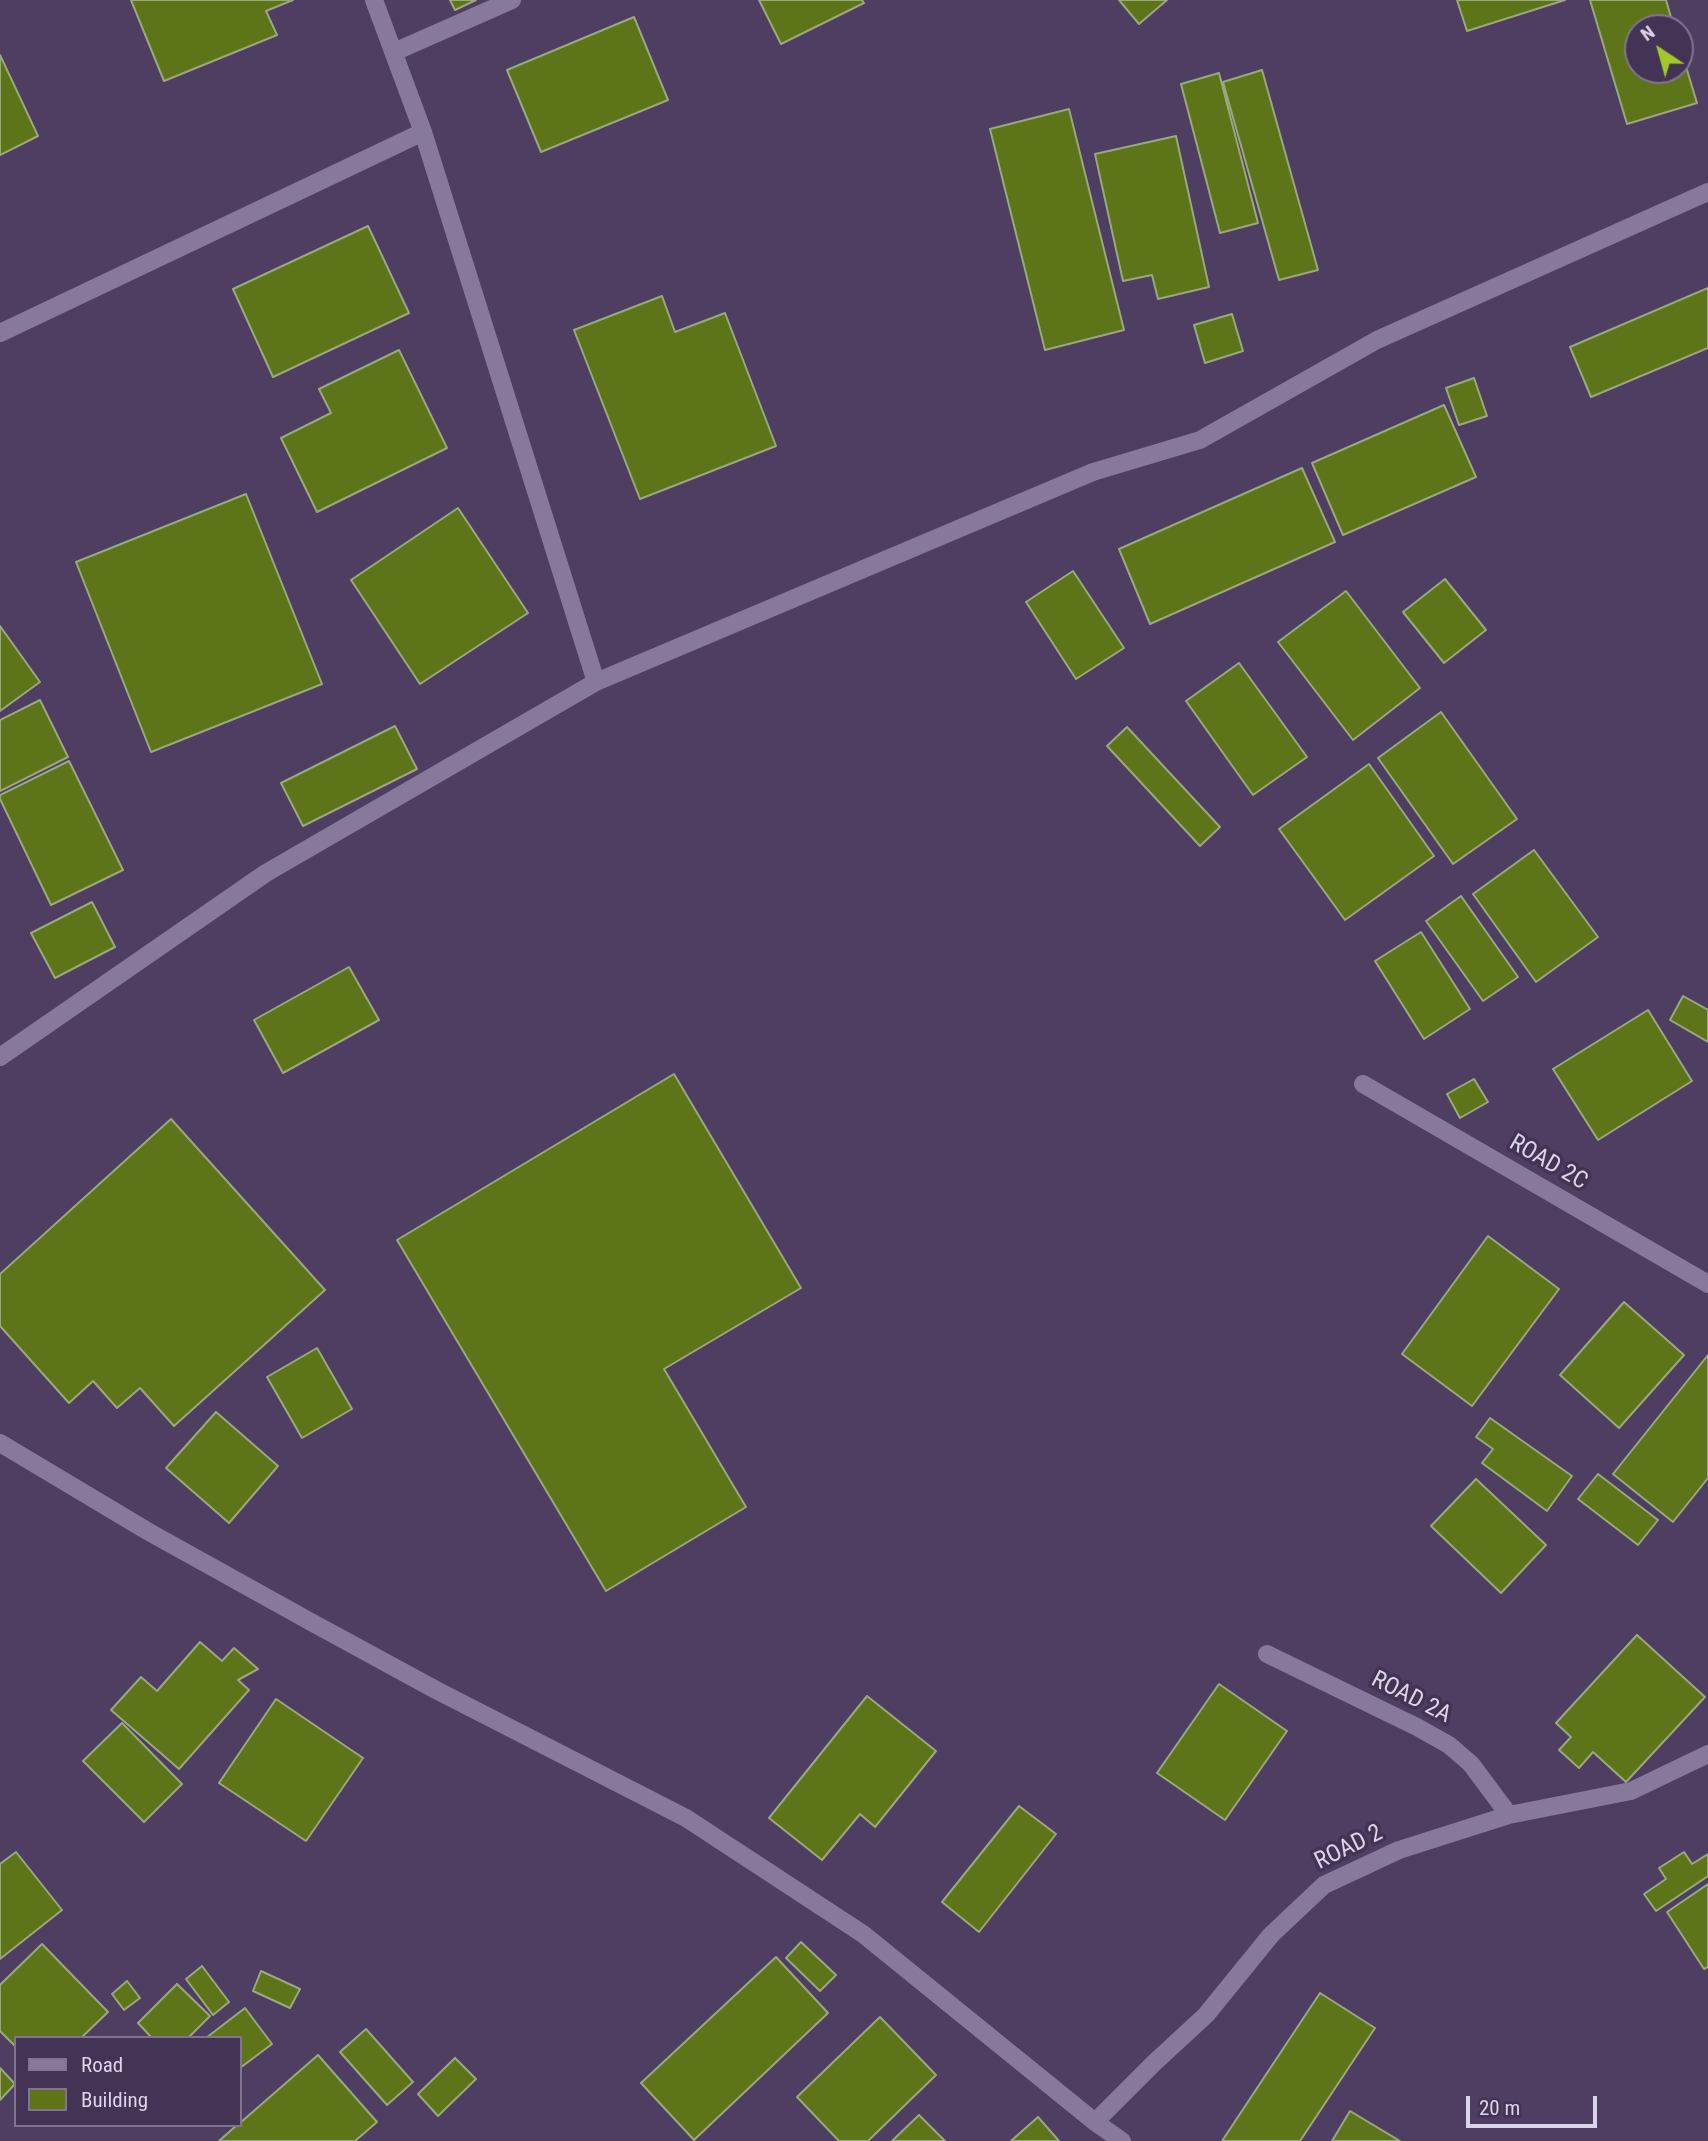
<!DOCTYPE html>
<html>
<head>
<meta charset="utf-8">
<style>
  body { margin:0 }
  #map { position:relative; width:1708px; height:2141px; overflow:hidden; background:#4e3e62; font-family:"Roboto Condensed",sans-serif }
  canvas { display:block }
  .legend { position:absolute; left:14px; top:2036px; width:228px; height:91px; box-sizing:border-box; background:#433456; border:2px solid #807491; margin:0; padding:9px 12px; list-style:none; font-size:21px; color:#dcd4ea }
  .legend li { display:flex; align-items:center; gap:14px; height:35px }
  .legend b { width:35px; border:2px solid #807491 }
  .north { position:absolute; left:1624px; top:14px; width:70px; height:70px; box-sizing:border-box; background:#433456; border:2px solid #807491; border-radius:50%; rotate:324deg; font-size:19px; font-weight:700; line-height:28px; text-align:center; color:#dcd4ea }
  .north::after { content:''; display:block; margin:auto; width:24px; height:32px; background:#a1c929; clip-path:polygon(50% 0,100% 100%,50% 72%,0 100%) }
  .scale { position:absolute; left:1466px; top:2096px; width:131px; height:32px; box-sizing:border-box; border:4px solid #dcd4ea; border-top:0; padding-left:9px; font-size:21px; line-height:24px; white-space:nowrap; color:#dcd4ea; -webkit-text-stroke:5px #433456; paint-order:stroke }
</style>
</head>
<body>
<div id="map">
<canvas width="1708" height="2141"></canvas>
<ul class="legend">
<li><b style="height:9px;background:#87799b"></b>Road</li>
<li><b style="height:19px;background:#5d7419"></b>Building</li>
</ul>
<div class="north">N</div>
<div class="scale">20 m</div>
</div>
<script>
const context = document.querySelector('canvas').getContext('2d');
context.lineJoin = 'round';
function fill(path, color) {
  context.fillStyle = color;
  context.fill(path, 'evenodd');
}
function shape(rows) {
  const path = new Path2D();
  for (const r of rows) {
    path.moveTo(r[0], r[1]);
    for (let i = 2; i < r.length; i += 2) path.lineTo(r[i], r[i + 1]);
  }
  return path;
}
function strokePath(path, color, width, dash) {
  context.strokeStyle = color;
  context.lineWidth = width;
  context.lineCap = dash ? 'butt' : 'round';
  context.setLineDash(dash || []);
  context.stroke(path);
}
function write(font, color, halo, rows, align = 'center') {
  context.font = font + ' "Roboto Condensed",sans-serif';
  context.lineWidth = 7;
  context.setLineDash([]);
  context.textBaseline = 'middle';
  context.strokeStyle = halo;
  context.fillStyle = color;
  for (const [text, x, y, turn = 0] of rows) {
    context.save();
    context.translate(x, y);
    context.rotate((+turn || 0) * Math.PI / 180);
    context.textAlign = isNaN(turn) ? turn : align;
    if (halo) context.strokeText(text, 0, 0);
    context.fillText(text, 0, 0);
    context.restore();
  }
}
const building = shape([
  [131,0,293,0,266,11,277,35,164,81,131,0],
  [450,0,476,0,455,10,450,0],
  [759,0,862,0,864,3,781,44,759,0],
  [1119,0,1167,0,1139,24,1119,0],
  [1457,0,1565,0,1467,31,1457,0],
  [1590,0,1666,0,1674,28,1638,28,1638,70,1680,70,1680,47,1697,103,1627,124,1590,0],
  [634,17,668,100,541,152,507,70,634,17],
  [0,55,38,136,0,155,0,55],
  [1262,70,1318,270,1279,280,1223,82,1262,70],
  [1219,73,1258,223,1220,233,1181,84,1219,73],
  [1069,109,1124,330,1045,350,990,129,1069,109],
  [1176,136,1209,287,1158,299,1152,275,1123,281,1095,154,1176,136],
  [368,226,409,313,273,377,233,289,368,226],
  [1708,288,1708,348,1591,397,1570,347,1708,288],
  [662,296,675,332,725,313,776,446,640,499,574,330,662,296],
  [1232,314,1243,351,1205,363,1194,325,1232,314],
  [399,350,447,448,317,512,281,438,331,413,319,389,399,350],
  [1474,378,1487,416,1459,425,1446,388,1474,378],
  [1444,405,1476,477,1343,535,1312,463,1444,405],
  [1302,468,1335,542,1150,624,1119,549,1302,468],
  [246,494,322,684,151,752,76,562,246,494],
  [458,508,528,613,420,684,351,580,458,508],
  [1073,571,1124,648,1076,679,1026,602,1073,571],
  [1445,579,1486,630,1444,663,1403,612,1445,579],
  [1346,591,1420,688,1353,740,1278,642,1346,591],
  [0,626,40,682,0,711,0,626],
  [1239,663,1307,757,1253,795,1186,701,1239,663],
  [40,700,68,757,0,791,0,720,40,700],
  [1441,712,1517,819,1453,864,1378,758,1441,712],
  [395,726,417,769,303,826,281,783,395,726],
  [1127,727,1220,827,1200,846,1107,746,1127,727],
  [69,761,123,870,51,905,0,799,0,795,69,761],
  [1369,764,1434,856,1345,920,1279,829,1369,764],
  [1534,850,1598,937,1536,982,1473,894,1534,850],
  [1461,896,1518,977,1483,1001,1426,921,1461,896],
  [92,902,115,947,55,978,31,933,92,902],
  [1421,932,1470,1009,1424,1039,1375,961,1421,932],
  [349,967,379,1020,283,1073,254,1020,349,967],
  [1683,996,1708,1010,1708,1042,1670,1020,1683,996],
  [1648,1010,1692,1081,1598,1140,1553,1069,1648,1010],
  [674,1074,801,1288,664,1369,746,1507,606,1591,397,1240,674,1074],
  [1474,1079,1488,1102,1460,1118,1447,1094,1474,1079],
  [171,1119,325,1290,174,1426,140,1388,117,1408,93,1381,69,1403,0,1326,0,1274,171,1119],
  [1488,1236,1559,1289,1472,1406,1402,1354,1488,1236],
  [1624,1302,1684,1355,1619,1428,1560,1375,1624,1302],
  [317,1348,352,1409,302,1438,267,1377,317,1348],
  [1708,1355,1708,1478,1673,1522,1613,1474,1708,1355],
  [216,1412,278,1466,229,1523,166,1468,216,1412],
  [1490,1418,1572,1476,1547,1511,1482,1463,1493,1449,1476,1437,1490,1418],
  [1598,1474,1658,1520,1638,1545,1578,1499,1598,1474],
  [1476,1479,1546,1545,1501,1593,1431,1526,1476,1479],
  [1637,1635,1705,1697,1626,1782,1593,1752,1579,1768,1559,1750,1571,1737,1556,1723,1637,1635],
  [200,1642,222,1661,234,1648,258,1669,238,1680,249,1690,179,1769,111,1710,141,1677,157,1691,200,1642],
  [1219,1684,1287,1731,1225,1820,1157,1773,1219,1684],
  [867,1696,936,1751,875,1827,860,1814,822,1860,769,1818,867,1696],
  [276,1699,363,1758,306,1841,219,1783,276,1699],
  [122,1723,182,1784,144,1822,83,1761,122,1723],
  [1019,1806,1056,1834,979,1932,942,1902,1019,1806],
  [16,1852,62,1910,0,1959,0,1864,16,1852],
  [1684,1852,1692,1864,1708,1854,1708,1876,1656,1911,1644,1894,1666,1879,1659,1868,1684,1852],
  [1708,1884,1708,1967,1704,1969,1667,1912,1708,1884],
  [801,1942,836,1975,820,1991,786,1958,801,1942],
  [42,1944,108,2012,81,2038,16,2038,16,2047,0,2031,0,1985,42,1944],
  [776,1957,828,2013,694,2140,641,2083,776,1957],
  [202,1966,229,2002,213,2015,186,1979,202,1966],
  [261,1971,300,1989,290,2008,253,1991,261,1971],
  [127,1981,140,1998,124,2010,112,1994,127,1981],
  [177,1984,210,2016,188,2038,152,2038,138,2023,177,1984],
  [1320,1993,1375,2028,1300,2141,1222,2141,1320,1993],
  [245,2008,272,2044,240,2068,240,2038,206,2038,245,2008],
  [880,2017,936,2075,868,2141,839,2141,797,2097,880,2017],
  [366,2029,413,2082,387,2105,340,2052,366,2029],
  [318,2055,377,2122,355,2141,219,2141,237,2125,240,2125,240,2123,318,2055],
  [455,2058,476,2079,438,2116,418,2094,455,2058],
  [0,2068,15,2084,0,2100,0,2068],
  [1350,2111,1400,2141,1332,2141,1350,2111],
  [919,2115,945,2141,892,2141,919,2115],
  [1038,2117,1059,2141,1011,2141,1038,2117]
]);
const minor = shape([
  [374,0,423,132,596,682],
  [394,52,512,0],
  [0,333,423,132],
  [0,1057,266,873,596,682,1093,472,1200,440,1377,340,1708,192],
  [1363,1084,1708,1284],
  [0,1443,149,1532,311,1622,436,1690,686,1818,863,1934,1095,2122,1122,2141],
  [1267,1654,1417,1727,1449,1745,1471,1764,1509,1815],
  [1095,2122,1154,2063,1206,2015,1271,1935,1324,1885,1399,1850,1509,1815,1631,1791,1708,1754]
]);
const streetNames = [
  ["ROAD 2C",1548,1163,30],
  ["ROAD 2A",1411,1698,27],
  ["ROAD 2",1349,1848,-26]
];
fill(building, '#5d7419');
strokePath(building, '#99a87e', 2);
strokePath(minor, '#87799b', 18);
write('24px', '#dcd4ea', '#433456', streetNames);
</script>
</body>
</html>
